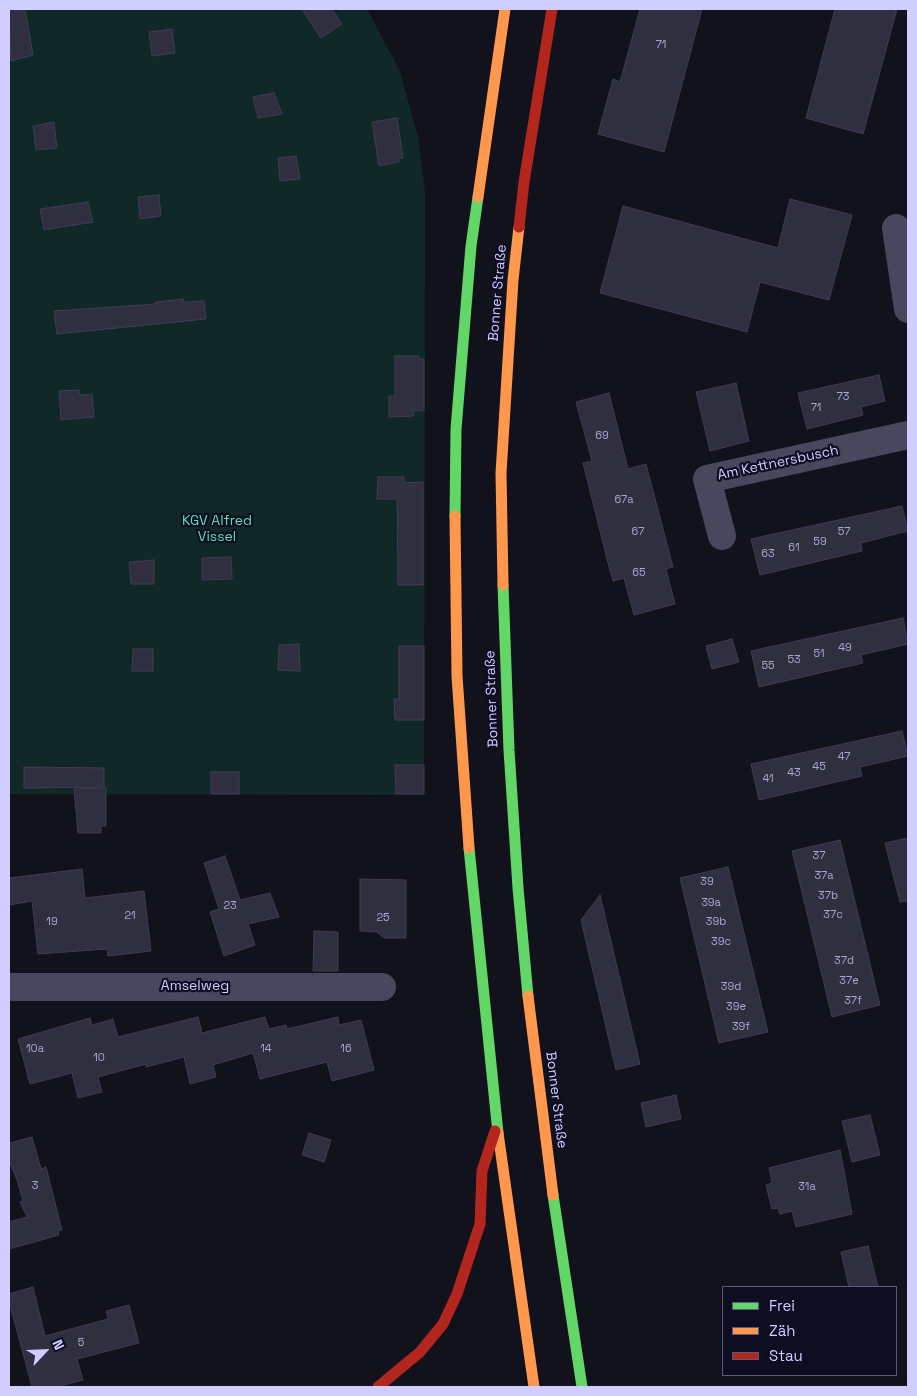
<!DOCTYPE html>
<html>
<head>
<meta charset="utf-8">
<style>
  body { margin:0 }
  #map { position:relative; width:917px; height:1396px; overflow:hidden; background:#12121d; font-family:"Space Grotesk",sans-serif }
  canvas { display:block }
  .frame { position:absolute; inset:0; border:10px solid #d0cdff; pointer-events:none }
  .legend { position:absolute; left:722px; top:1286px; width:175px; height:90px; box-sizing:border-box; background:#0f0d21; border:1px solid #5c5a7a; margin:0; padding:6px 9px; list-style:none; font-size:15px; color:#d0cdff }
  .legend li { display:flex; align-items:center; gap:10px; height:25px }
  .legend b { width:25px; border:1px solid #5c5a7a }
  .north { position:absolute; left:20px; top:1326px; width:50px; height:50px; -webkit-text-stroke:4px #0f0d21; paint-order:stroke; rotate:65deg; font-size:14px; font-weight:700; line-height:20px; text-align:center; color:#d0cdff }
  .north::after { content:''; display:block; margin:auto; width:18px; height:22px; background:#d0cdff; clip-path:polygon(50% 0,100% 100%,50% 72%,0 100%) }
</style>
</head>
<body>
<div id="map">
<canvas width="917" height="1396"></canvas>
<div class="frame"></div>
<ul class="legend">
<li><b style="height:6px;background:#63d668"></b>Frei</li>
<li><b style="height:6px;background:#ff974d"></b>Zäh</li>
<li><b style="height:6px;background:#b3261e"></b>Stau</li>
</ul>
<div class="north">N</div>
</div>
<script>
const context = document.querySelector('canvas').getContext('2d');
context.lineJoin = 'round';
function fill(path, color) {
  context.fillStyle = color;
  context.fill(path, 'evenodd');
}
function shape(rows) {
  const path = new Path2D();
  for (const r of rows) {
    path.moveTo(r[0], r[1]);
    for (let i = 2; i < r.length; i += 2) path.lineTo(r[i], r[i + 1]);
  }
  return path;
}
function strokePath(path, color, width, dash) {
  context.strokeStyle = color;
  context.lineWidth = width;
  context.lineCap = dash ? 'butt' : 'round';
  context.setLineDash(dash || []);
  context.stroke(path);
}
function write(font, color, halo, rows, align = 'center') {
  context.font = font + ' "Space Grotesk",sans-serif';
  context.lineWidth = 4.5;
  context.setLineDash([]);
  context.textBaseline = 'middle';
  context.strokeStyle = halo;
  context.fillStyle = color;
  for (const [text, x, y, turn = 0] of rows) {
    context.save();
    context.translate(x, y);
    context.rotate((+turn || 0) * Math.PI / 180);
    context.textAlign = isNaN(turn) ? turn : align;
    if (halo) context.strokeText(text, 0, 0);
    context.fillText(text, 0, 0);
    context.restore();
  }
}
const green = shape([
  [9,9,367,9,400,71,418,137,425,193,424,795,9,794]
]);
const building = shape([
  [9,9,25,9,33,55,11,61,9,9],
  [302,9,332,9,342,24,321,38,302,9],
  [640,9,702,9,664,152,598,134,613,79,620,82,640,9],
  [835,9,897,9,863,134,806,118,835,9],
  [172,29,175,53,152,56,149,32,172,29],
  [274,93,282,114,258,118,253,97,274,93],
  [397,118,403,158,399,159,399,162,379,166,372,122,397,118],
  [54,122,57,148,36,150,33,126,54,122],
  [296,156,300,179,280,181,278,158,296,156],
  [159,195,161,216,140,219,138,197,159,195],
  [790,199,852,215,829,300,760,282,747,332,600,293,623,206,778,248,790,199],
  [88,202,93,222,44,230,40,209,88,202],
  [183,299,184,302,204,301,206,319,57,334,54,311,156,304,156,302,183,299],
  [395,356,419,356,418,359,424,359,424,411,413,410,414,416,389,417,389,396,395,396,395,356],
  [879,375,885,401,861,407,863,415,807,429,798,393,879,375],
  [736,383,749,441,710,451,696,392,736,383],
  [79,390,80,395,92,394,94,417,61,420,59,391,79,390],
  [609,393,628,469,646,464,673,567,666,569,675,604,634,615,624,578,613,581,607,559,583,463,592,461,576,402,609,393],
  [378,477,404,477,404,483,423,482,423,585,398,585,397,499,377,499,378,477],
  [902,506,908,531,861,543,862,551,760,575,751,539,902,506],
  [231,557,232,579,202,580,202,558,231,557],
  [154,560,154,584,131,584,129,562,154,560],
  [903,618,908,644,861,655,863,663,759,687,751,651,903,618],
  [732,639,739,662,712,669,706,646,732,639],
  [299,644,300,671,278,670,279,645,299,644],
  [399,646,424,646,424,720,395,720,394,699,399,699,399,646],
  [133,649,153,649,153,671,132,671,133,649],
  [902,731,908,756,860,767,862,776,759,800,751,764,902,731],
  [395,765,424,765,424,794,396,794,395,765],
  [24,767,104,768,104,787,24,788,24,767],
  [211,772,239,772,239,794,211,794,211,772],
  [106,788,106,826,101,826,101,833,78,833,74,789,106,788],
  [908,838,908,901,900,902,885,843,908,838],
  [840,840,880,1005,832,1017,792,851,840,840],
  [225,856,240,900,270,893,279,917,248,924,255,945,224,956,210,912,219,909,204,863,225,856],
  [728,867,768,1032,719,1043,680,878,728,867],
  [82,869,85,898,144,891,151,951,108,956,107,949,38,954,32,901,9,905,9,878,82,869],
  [360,879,406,880,406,938,384,938,377,932,360,931,360,879],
  [600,895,640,1064,616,1070,581,920,600,895],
  [314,931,338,932,338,971,313,971,314,931],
  [198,1017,202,1033,265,1017,269,1029,286,1025,287,1029,338,1017,339,1025,361,1020,374,1070,332,1081,327,1062,260,1079,253,1053,213,1065,216,1077,190,1084,184,1057,146,1067,146,1064,98,1077,102,1092,78,1098,72,1073,30,1084,18,1039,90,1018,92,1025,113,1019,118,1037,198,1017],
  [676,1095,681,1119,646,1127,641,1103,676,1095],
  [870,1115,880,1155,852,1162,842,1121,870,1115],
  [309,1133,331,1140,324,1162,302,1155,309,1133],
  [32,1137,41,1169,46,1167,62,1230,58,1231,59,1235,9,1249,9,1222,27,1217,20,1202,23,1201,17,1180,9,1161,9,1143,32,1137],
  [840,1150,852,1214,796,1227,792,1211,780,1214,778,1208,772,1209,766,1185,772,1183,769,1168,840,1150],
  [868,1246,878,1287,849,1287,841,1252,868,1246],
  [33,1287,45,1336,108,1319,106,1311,129,1305,139,1343,77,1359,83,1380,57,1387,32,1387,9,1301,9,1294,33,1287]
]);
const street = shape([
  [896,228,908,309],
  [722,536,707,479,908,435],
  [9,987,382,987]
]);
const fast = shape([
  [455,516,456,429,471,246,478,197],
  [503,585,509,750,518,888,528,996],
  [469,848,498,1133],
  [553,1195,582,1387]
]);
const slow = shape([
  [478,197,505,9],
  [455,516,457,676,469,848],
  [503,585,501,473,513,280,519,227],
  [528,996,553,1195],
  [498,1133,534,1387]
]);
const jam = shape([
  [519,227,524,182,552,9],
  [378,1387,420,1352,443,1324,457,1294,480,1224,482,1171,495,1131]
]);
const numberNames = [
  ["71",661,45],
  ["73",843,397],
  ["71",816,408],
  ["69",602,436],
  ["67a",624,500],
  ["67",638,532],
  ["57",844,532],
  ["59",820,542],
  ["61",794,548],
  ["63",768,554],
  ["65",639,573],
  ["49",845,648],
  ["51",819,654],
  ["53",794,660],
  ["55",768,666],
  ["47",844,757],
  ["45",819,767],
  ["43",794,773],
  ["41",768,779],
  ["37",819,856],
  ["37a",824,876],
  ["39",707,882],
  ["37b",828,896],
  ["39a",711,903],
  ["23",230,906],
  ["37c",833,915],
  ["21",130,916],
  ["25",383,918],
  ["19",52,922],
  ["39b",716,922],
  ["39c",721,942],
  ["37d",844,961],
  ["37e",849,981],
  ["39d",731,987],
  ["37f",853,1001],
  ["39e",736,1007],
  ["39f",741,1027],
  ["10a",35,1049],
  ["14",266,1049],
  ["16",346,1049],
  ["10",99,1058],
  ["3",35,1186],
  ["31a",807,1187],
  ["5",81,1343]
];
const streetNames = [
  ["Bonner Straße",498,293,-85],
  ["Am Kettnersbusch",778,463,-12],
  ["Bonner Straße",492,699,-92],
  ["Amselweg",195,986],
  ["Bonner Straße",556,1100,83]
];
const parkNames = [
  ["KGV Alfred",217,521],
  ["Vissel",217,537]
];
fill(green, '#102827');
fill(building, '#302f3f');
strokePath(building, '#3e3c51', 1);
strokePath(street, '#47475e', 28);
strokePath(fast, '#63d668', 11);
strokePath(slow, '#ff974d', 11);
strokePath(jam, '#b3261e', 11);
write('11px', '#a8a6cf', null, numberNames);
write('14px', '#d0cdff', '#0f0d21', streetNames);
write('14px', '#59e0b6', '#0f0d21', parkNames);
</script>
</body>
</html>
